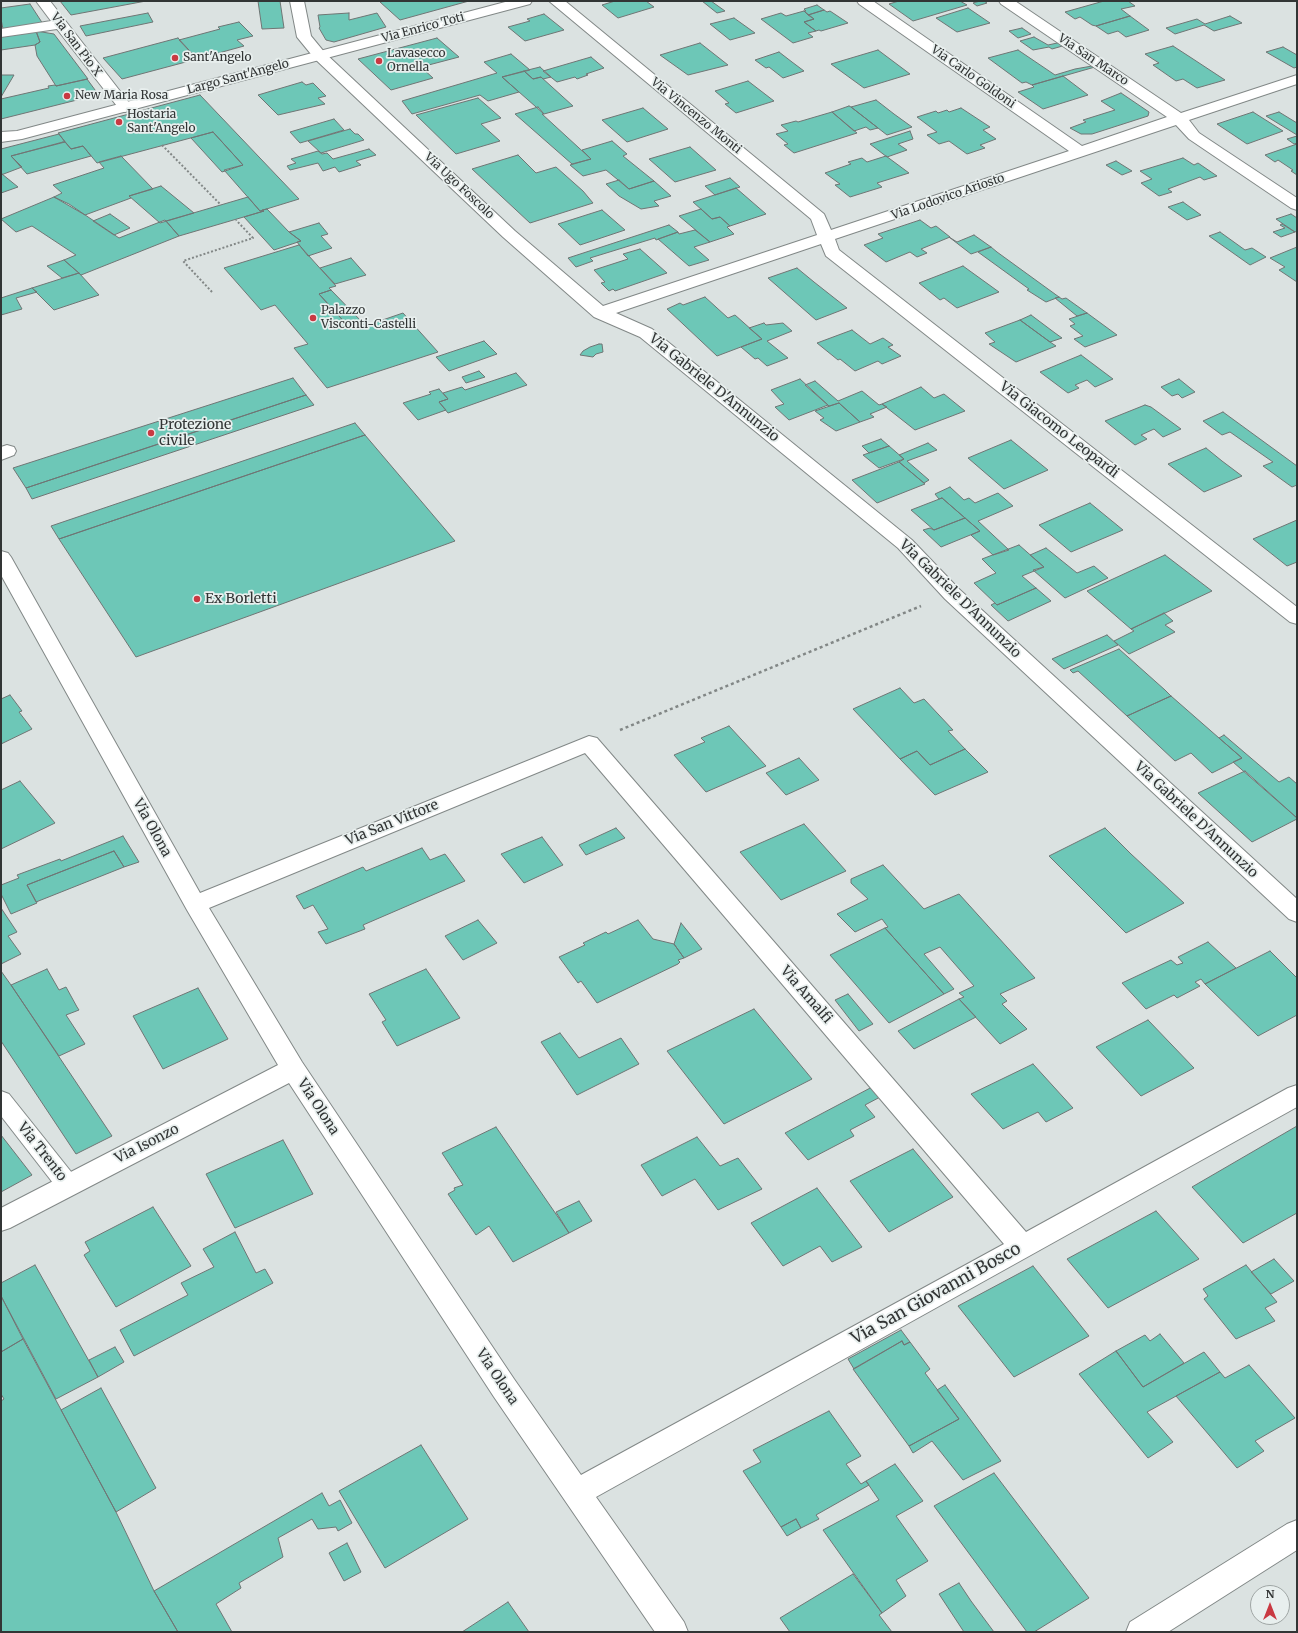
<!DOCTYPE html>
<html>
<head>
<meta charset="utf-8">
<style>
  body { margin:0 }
  #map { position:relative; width:1298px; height:1633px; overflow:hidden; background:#dbe2e1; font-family:Merriweather,serif }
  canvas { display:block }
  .frame { position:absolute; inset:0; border:2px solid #323535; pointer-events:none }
  .north { position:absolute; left:1250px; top:1585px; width:40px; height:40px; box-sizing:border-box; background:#e8efee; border:1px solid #9fa5a4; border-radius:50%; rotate:0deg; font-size:11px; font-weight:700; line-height:16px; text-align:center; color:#323535 }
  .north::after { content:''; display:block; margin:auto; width:14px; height:18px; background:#c93942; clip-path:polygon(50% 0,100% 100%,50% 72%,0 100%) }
</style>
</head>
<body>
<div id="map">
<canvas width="1298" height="1633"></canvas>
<div class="frame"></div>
<div class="north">N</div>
</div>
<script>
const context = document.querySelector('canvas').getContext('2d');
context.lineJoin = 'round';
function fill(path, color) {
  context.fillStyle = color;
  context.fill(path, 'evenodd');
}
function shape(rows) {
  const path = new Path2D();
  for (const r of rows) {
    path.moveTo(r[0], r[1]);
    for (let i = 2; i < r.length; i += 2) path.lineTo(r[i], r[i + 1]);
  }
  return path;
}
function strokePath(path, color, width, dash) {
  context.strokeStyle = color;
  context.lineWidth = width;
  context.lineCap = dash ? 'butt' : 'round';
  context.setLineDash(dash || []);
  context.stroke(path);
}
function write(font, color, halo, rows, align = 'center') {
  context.font = font + ' Merriweather,serif';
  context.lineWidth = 3.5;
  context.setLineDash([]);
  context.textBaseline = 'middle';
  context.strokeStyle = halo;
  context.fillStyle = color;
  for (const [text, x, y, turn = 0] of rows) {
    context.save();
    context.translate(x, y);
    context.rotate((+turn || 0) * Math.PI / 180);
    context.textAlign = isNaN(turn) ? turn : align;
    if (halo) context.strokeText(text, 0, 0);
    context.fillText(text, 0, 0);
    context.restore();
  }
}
const building = shape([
  [60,1,146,1,71,15,60,1],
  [258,1,280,1,284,28,262,29,258,1],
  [385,1,469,1,400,20,380,2,385,1],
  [615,1,646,1,654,7,618,18,602,5,615,1],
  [702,1,711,1,725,11,717,13,702,1],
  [899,1,960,1,967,5,913,21,889,4,899,1],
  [980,1,984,1,987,3,977,6,973,3,980,1],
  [1104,1,1128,1,1135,6,1121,9,1130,16,1096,26,1092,25,1080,17,1075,19,1065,12,1104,1],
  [30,4,43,24,3,29,1,19,1,8,30,4],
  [817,5,824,10,808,15,804,11,806,11,804,9,817,5],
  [968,8,990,23,957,32,936,18,968,8],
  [824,10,827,12,830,11,848,23,821,31,819,30,816,31,804,22,814,19,808,15,824,10],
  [804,11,814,19,804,22,816,31,808,33,813,37,793,43,761,19,781,13,786,16,804,11],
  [148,13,153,22,86,36,80,26,148,13],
  [349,13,349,20,377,13,386,27,334,42,326,40,319,28,320,27,318,15,349,13],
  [544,14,564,30,525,41,508,27,530,21,527,19,544,14],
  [1130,16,1149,30,1126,37,1118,31,1108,34,1096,26,1130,16],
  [1230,16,1242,23,1214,31,1204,25,1175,34,1166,28,1197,19,1205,24,1230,16],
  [734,18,755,33,730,40,710,24,734,18],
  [239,22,253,36,237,40,244,46,197,59,179,40,220,29,218,27,239,22],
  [1022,28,1031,34,1018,38,1009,31,1022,28],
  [36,31,54,34,88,79,56,86,37,56,35,45,40,42,36,31],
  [36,31,40,42,35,45,1,50,1,36,36,31],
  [1034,37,1048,45,1062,42,1066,45,1052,49,1049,47,1033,50,1020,41,1034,37],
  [178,38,197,59,122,79,103,58,178,38],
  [437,38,459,57,421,67,433,78,391,90,358,59,437,38],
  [700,43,728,65,688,75,660,55,700,43],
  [1173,46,1190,57,1225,80,1197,88,1183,79,1176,81,1153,65,1159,63,1145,54,1173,46],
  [1283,47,1297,55,1297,67,1294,68,1266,52,1283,47],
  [878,50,910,74,864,88,831,64,878,50],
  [1018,50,1055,75,1075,69,1092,66,1095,67,1032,85,1026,82,1022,83,988,58,1018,50],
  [779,52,792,62,804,71,783,78,769,67,766,68,755,60,779,52],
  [511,54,530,70,502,77,519,92,488,101,480,95,412,114,402,101,497,73,484,62,511,54],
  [591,57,604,68,586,74,588,75,577,79,575,77,557,82,543,71,591,57],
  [540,67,551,77,543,79,541,77,533,79,524,71,540,67],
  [524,71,533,79,541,77,573,106,544,114,502,77,524,71],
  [1,75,14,75,1,97,1,75],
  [1063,76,1088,95,1043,109,1018,92,1034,87,1032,85,1063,76],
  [87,79,98,94,97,95,1,119,1,99,49,88,48,86,55,85,56,86,87,79],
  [748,81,774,101,736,113,725,104,729,103,715,91,748,81],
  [302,82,306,85,313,83,326,96,318,98,325,104,278,115,258,95,302,82],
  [1121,93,1149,112,1148,116,1092,134,1081,134,1070,128,1086,122,1083,120,1115,110,1101,101,1121,93],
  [200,95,299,199,260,211,224,170,243,165,213,132,97,163,83,146,71,149,58,133,200,95],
  [478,98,501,118,481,124,500,141,456,154,416,115,478,98],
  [876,100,894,114,912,127,887,135,851,107,876,100],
  [849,106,851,107,878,128,870,130,866,127,854,131,832,112,849,106],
  [538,107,544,114,542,114,591,159,572,164,515,114,538,107],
  [643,108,668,129,627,142,602,120,643,108],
  [961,108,990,127,983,130,996,139,980,145,985,148,967,154,949,141,939,144,927,135,937,132,917,117,936,111,938,113,947,110,949,112,961,108],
  [832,112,857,133,794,153,784,145,788,144,776,134,788,131,781,125,796,121,798,122,832,112],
  [1253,112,1283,131,1247,144,1217,124,1253,112],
  [1279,112,1297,123,1297,135,1266,116,1279,112],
  [334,119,344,130,300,143,290,132,334,119],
  [350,129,355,134,358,134,364,140,321,153,308,141,350,129],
  [910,131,913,139,898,144,907,150,887,157,870,144,910,131],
  [213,132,243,165,222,172,191,138,213,132],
  [59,134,65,142,11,156,22,167,1,175,1,149,59,134],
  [1297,136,1297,143,1294,144,1287,139,1297,136],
  [612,141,627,154,623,156,654,181,629,189,606,170,583,176,570,165,591,159,582,150,612,141],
  [63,142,65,142,71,149,83,146,91,156,27,174,11,156,63,142],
  [1297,144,1297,175,1291,171,1293,170,1278,160,1275,162,1265,155,1297,144],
  [690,147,716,170,675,182,649,159,690,147],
  [369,149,376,155,356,161,361,165,339,172,335,167,323,171,318,163,290,170,287,166,296,163,291,159,318,151,322,154,327,153,333,159,369,149],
  [518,155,536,173,556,167,583,191,593,203,530,223,472,169,518,155],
  [121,156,153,189,129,196,131,198,85,215,54,197,62,193,53,185,104,168,99,162,121,156],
  [886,156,909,173,877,183,882,187,850,197,835,185,840,184,825,173,851,164,848,162,862,158,867,162,886,156],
  [1183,158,1194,165,1198,163,1217,176,1204,180,1200,177,1168,189,1172,192,1159,196,1141,183,1152,179,1140,171,1183,158],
  [1116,161,1132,171,1122,175,1106,165,1116,161],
  [2,174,18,187,1,193,1,175,2,174],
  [730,178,740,187,715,195,705,186,730,178],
  [619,180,629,189,654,181,671,196,654,201,659,206,641,209,619,196,606,184,619,180],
  [161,186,194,213,160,223,129,196,161,186],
  [736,188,766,214,730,226,720,217,712,219,693,202,736,188],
  [54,197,69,204,119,238,165,220,179,236,81,275,64,260,76,255,32,226,16,232,1,219,54,197],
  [248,197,260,211,264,211,179,236,166,221,248,197],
  [1183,202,1201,215,1187,220,1168,207,1183,202],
  [267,209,289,232,301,241,274,250,244,217,264,211,262,210,267,209],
  [701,209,712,219,720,217,730,226,727,227,734,234,710,242,679,216,701,209],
  [602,210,625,230,580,245,558,224,602,210],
  [110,214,130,228,114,235,93,221,110,214],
  [1291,214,1297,218,1297,231,1295,232,1276,219,1291,214],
  [920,220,931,228,936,226,950,237,921,249,927,253,917,257,910,252,886,262,864,245,883,238,878,234,920,220],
  [319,223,328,234,321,236,332,248,308,256,297,242,301,241,289,232,319,223],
  [1282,224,1295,232,1281,237,1273,232,1285,228,1280,225,1282,224],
  [669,225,678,232,656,240,655,238,590,258,593,261,576,267,568,258,669,225],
  [695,230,710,242,694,247,709,260,689,266,658,239,678,232,679,234,695,230],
  [1220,232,1245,250,1252,248,1266,257,1250,265,1209,236,1220,232],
  [974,235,991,247,971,254,949,237,957,242,974,235],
  [299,245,336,286,329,288,331,290,319,294,349,327,363,323,365,326,403,313,438,352,327,388,294,348,308,344,275,305,261,310,224,268,299,245],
  [991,247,997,252,1059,297,1046,302,1027,290,1029,289,978,252,991,247],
  [1297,247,1297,282,1279,270,1285,267,1270,258,1297,247],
  [640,249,667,273,615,291,613,289,609,291,601,283,605,282,594,270,628,259,623,254,640,249],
  [351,258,366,275,335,284,320,268,351,258],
  [64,260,79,273,62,278,47,266,64,260],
  [963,266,999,292,957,308,944,298,940,300,919,283,963,266],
  [797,268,814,282,847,308,816,320,768,278,797,268],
  [79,273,99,295,54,310,32,288,79,273],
  [32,288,37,292,16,298,22,309,1,315,1,298,32,288],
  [331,290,363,323,349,327,319,294,331,290],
  [705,297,728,318,735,315,762,339,717,356,667,309,680,303,683,305,705,297],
  [1059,297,1062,299,1066,298,1087,313,1077,316,1055,298,1059,297],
  [1087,313,1117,335,1085,347,1074,339,1083,336,1070,326,1075,324,1069,319,1087,313],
  [1031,315,1055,333,1062,338,1050,342,1020,320,1031,315],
  [1020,320,1050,342,1056,346,1016,362,989,344,995,342,985,333,1020,320],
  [764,323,766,325,783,323,792,331,767,341,788,358,767,366,758,358,755,359,741,347,762,339,749,328,764,323],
  [852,330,870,344,883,338,893,345,888,347,901,356,882,364,878,361,855,371,840,359,838,360,817,343,852,330],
  [484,341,497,354,449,371,436,357,484,341],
  [599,344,602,344,603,352,596,354,593,357,580,355,583,351,590,347,599,344],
  [1081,355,1113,379,1095,387,1087,380,1075,385,1079,388,1068,393,1040,372,1081,355],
  [479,371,485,377,466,383,462,377,479,371],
  [516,373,527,385,448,413,439,402,448,399,443,393,462,387,465,390,516,373],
  [293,378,306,395,26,488,13,468,293,378],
  [800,379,828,405,789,420,775,407,784,404,771,390,800,379],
  [1179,379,1195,392,1182,398,1178,394,1172,396,1161,387,1179,379],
  [815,381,838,401,862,391,879,405,882,404,887,407,870,414,874,417,860,422,839,403,829,406,805,385,815,381],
  [921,387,934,398,944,394,965,411,915,430,882,404,921,387],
  [439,389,448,399,439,402,446,410,418,420,403,403,431,394,429,392,439,389],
  [306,395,314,405,32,499,26,488,306,395],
  [839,403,860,422,836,431,820,420,824,418,815,411,839,403],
  [1145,405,1151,407,1181,429,1163,437,1154,429,1141,435,1147,439,1135,445,1105,421,1145,405],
  [1223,412,1297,466,1297,485,1292,487,1263,466,1273,462,1230,432,1222,435,1203,421,1223,412],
  [355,423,365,435,59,539,51,526,355,423],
  [365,435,455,541,136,657,59,539,365,435],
  [881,439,889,446,869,453,862,446,881,439],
  [1011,440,1048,470,1004,489,968,458,1011,440],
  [928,443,937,450,907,461,929,480,924,483,899,462,904,459,899,455,928,443],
  [889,446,904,459,879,468,863,455,889,446],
  [1206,448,1222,461,1242,476,1204,492,1168,464,1206,448],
  [899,462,925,484,877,503,852,480,899,462],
  [950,487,964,500,969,498,975,503,998,493,1013,506,978,521,1009,550,993,555,972,536,971,535,980,531,942,498,939,499,935,494,950,487],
  [942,498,965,518,934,530,911,510,942,498],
  [1090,503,1123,530,1071,552,1039,525,1090,503],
  [965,518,980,531,941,547,923,530,930,528,934,530,965,518],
  [1297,520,1297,562,1287,566,1253,539,1297,520],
  [1019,545,1044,567,1022,576,1036,588,997,605,974,583,996,573,982,559,1019,545],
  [1046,548,1077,573,1094,566,1108,578,1065,598,1033,570,1044,567,1030,555,1046,548],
  [1165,555,1212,591,1131,629,1087,591,1165,555],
  [1036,588,1051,601,1008,621,991,605,995,603,997,605,1036,588],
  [1164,613,1173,621,1165,625,1175,632,1129,654,1114,641,1134,631,1131,629,1164,613],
  [1107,635,1118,645,1064,669,1052,659,1107,635],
  [1119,649,1165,690,1171,696,1127,716,1078,671,1073,673,1070,670,1119,649],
  [900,688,914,703,924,699,953,730,948,731,965,749,930,765,917,751,900,759,853,709,900,688],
  [10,695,22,711,19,712,32,729,1,744,1,699,10,695],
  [1171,696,1219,738,1242,758,1212,773,1191,753,1175,761,1127,716,1171,696],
  [729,726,766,766,706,792,674,755,705,742,701,738,729,726],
  [1224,735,1279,782,1289,777,1297,784,1297,818,1233,762,1242,758,1219,738,1224,735],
  [965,749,988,772,935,795,900,759,917,751,930,765,965,749],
  [799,758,819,780,786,795,766,773,799,758],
  [1245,771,1297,818,1297,819,1252,842,1198,793,1245,771],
  [20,781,55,823,1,849,1,790,20,781],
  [804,824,846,871,781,900,740,852,804,824],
  [616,828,625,838,586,855,579,845,616,828],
  [1105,828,1131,854,1184,903,1126,933,1049,856,1105,828],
  [123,836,139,862,124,867,114,851,27,885,37,903,11,914,1,894,1,885,19,878,17,875,60,859,61,861,123,836],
  [542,837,563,865,524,883,501,854,542,837],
  [422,848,430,860,445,854,465,881,363,925,365,929,326,944,318,932,328,929,313,905,304,909,296,896,363,867,366,871,422,848],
  [114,851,124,867,36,902,27,885,114,851],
  [883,865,924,909,959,894,1035,978,1000,994,1007,1001,1002,1004,1027,1029,1000,1044,959,999,964,997,959,993,974,986,940,947,924,954,954,989,944,994,885,928,888,927,882,919,855,932,837,914,868,899,851,883,851,879,883,865],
  [1,908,17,932,8,936,21,954,1,964,1,908],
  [478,920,497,943,463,960,445,936,478,920],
  [638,920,653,939,674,944,684,958,678,960,680,962,678,964,597,1003,581,981,578,983,559,957,585,945,583,943,606,932,608,934,638,920],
  [681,923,702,949,684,958,674,944,681,923],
  [885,928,944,994,889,1023,830,955,885,928],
  [1208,942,1236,968,1205,984,1201,979,1195,982,1200,986,1177,998,1174,995,1146,1009,1122,983,1171,960,1177,965,1183,963,1178,957,1208,942],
  [1270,951,1297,978,1297,1015,1258,1036,1205,984,1270,951],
  [47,969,59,990,66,987,77,1007,79,1010,66,1015,85,1044,59,1056,11,985,47,969],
  [426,969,460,1018,397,1046,382,1022,386,1020,369,994,426,969],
  [1,971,11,985,112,1136,76,1154,1,1041,1,971],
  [198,988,228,1039,163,1069,133,1016,198,988],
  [848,994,873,1024,859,1031,835,1000,848,994],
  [959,999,976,1017,914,1049,898,1031,959,999],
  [754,1009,812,1079,724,1124,667,1051,754,1009],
  [1148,1020,1194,1068,1141,1096,1096,1047,1148,1020],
  [560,1033,579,1058,621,1038,639,1064,577,1095,541,1042,560,1033],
  [1033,1064,1073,1108,1046,1122,1038,1112,1003,1129,971,1094,1033,1064],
  [874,1086,882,1096,865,1105,875,1117,850,1130,854,1136,808,1160,785,1133,874,1086],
  [1297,1126,1297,1213,1243,1243,1192,1187,1297,1126],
  [496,1127,569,1233,513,1262,489,1226,476,1235,448,1194,455,1190,454,1188,463,1185,442,1153,496,1127],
  [1,1135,32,1175,1,1192,1,1135],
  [697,1137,720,1166,738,1158,762,1189,718,1210,695,1179,662,1196,641,1165,697,1137],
  [283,1140,313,1194,235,1228,206,1174,283,1140],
  [913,1149,953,1197,889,1232,850,1181,913,1149],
  [817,1188,862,1247,832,1262,820,1246,783,1266,751,1223,817,1188],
  [579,1201,592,1221,569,1233,556,1212,579,1201],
  [153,1207,191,1266,116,1307,84,1255,90,1251,85,1242,153,1207],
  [1156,1211,1199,1259,1108,1308,1067,1259,1156,1211],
  [235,1232,256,1273,265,1269,273,1283,134,1356,120,1330,188,1295,181,1283,214,1267,203,1249,235,1232],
  [1274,1259,1294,1281,1271,1294,1251,1272,1274,1259],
  [35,1265,98,1377,56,1399,1,1296,1,1283,35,1265],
  [1246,1265,1277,1302,1265,1308,1275,1321,1236,1339,1204,1299,1208,1296,1203,1289,1246,1265],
  [1033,1266,1089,1336,1014,1377,958,1306,1033,1266],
  [1,1296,23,1339,1,1352,1,1296],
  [901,1330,910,1342,904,1345,902,1341,854,1369,848,1359,901,1330],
  [1160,1334,1184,1363,1143,1387,1116,1351,1145,1335,1150,1341,1160,1334],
  [23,1339,116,1512,154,1591,178,1632,1,1632,1,1401,4,1399,1,1394,1,1352,23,1339],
  [902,1341,904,1345,910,1342,930,1369,925,1373,959,1419,909,1446,853,1369,902,1341],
  [115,1347,124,1362,98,1377,89,1360,115,1347],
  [1116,1351,1143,1387,1204,1352,1220,1372,1147,1412,1173,1442,1148,1458,1079,1374,1116,1351],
  [1249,1365,1295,1418,1255,1441,1264,1451,1237,1468,1176,1396,1220,1372,1225,1378,1249,1365],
  [945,1385,1001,1461,963,1480,932,1441,913,1453,909,1446,959,1419,937,1390,945,1385],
  [101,1388,156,1488,116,1512,61,1410,101,1388],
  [829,1411,861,1456,846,1464,861,1484,866,1481,869,1485,816,1515,819,1519,801,1528,796,1519,781,1527,743,1471,761,1462,753,1450,829,1411],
  [421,1445,468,1519,385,1568,339,1491,421,1445],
  [895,1464,923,1501,896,1516,928,1561,896,1580,906,1596,882,1613,823,1530,879,1500,866,1481,895,1464],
  [994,1473,1089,1598,1034,1632,1027,1632,934,1506,994,1473],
  [322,1493,329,1506,340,1500,352,1523,338,1531,336,1527,318,1529,312,1519,278,1538,283,1557,239,1583,241,1588,216,1604,232,1632,178,1632,154,1591,322,1493],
  [796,1519,801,1528,787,1536,781,1527,796,1519],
  [347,1543,361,1572,344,1581,329,1553,347,1543],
  [853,1574,882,1613,879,1615,892,1632,790,1632,780,1618,853,1574],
  [959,1583,971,1601,994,1632,964,1632,939,1594,959,1583],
  [508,1602,529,1632,462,1632,508,1602]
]);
const pathFar1 = shape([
  [162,145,221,205],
  [212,292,183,261,253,238,236,220]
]);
const path = shape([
  [620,730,921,606]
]);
const service = shape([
  [1,1091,9,1094,76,1178,79,1185,76,1192,68,1194,60,1192,1,1116,1,1091]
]);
const pedestrian = shape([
  [7,445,14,447,16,451,14,455,1,460,1,447,7,445]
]);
const minor = shape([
  [36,1,50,1,130,104,133,107,130,110,125,112,120,110,57,29,1,37,1,29,51,21,36,1],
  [290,1,304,1,311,36,325,53,515,231,603,306,817,235,811,219,549,1,565,1,824,214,831,230,1069,151,859,4,857,1,873,1,1082,146,1167,117,1001,4,999,1,1015,1,1181,113,1297,75,1297,84,1189,120,1199,133,1297,198,1297,210,1291,208,1189,139,1176,125,835,239,839,250,1297,607,1297,624,1290,622,826,256,821,244,616,313,652,329,912,540,959,589,1297,899,1297,922,1289,919,945,599,898,548,640,337,594,317,503,237,315,59,297,37,290,1],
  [1,551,8,553,11,557,200,893,589,736,597,738,1026,1232,1288,1088,1297,1085,1297,1107,596,1497,684,1622,688,1632,655,1632,494,1397,289,1083,10,1228,1,1231,1,1208,278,1065,187,910,1,575,1,551],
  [585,753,1004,1244,581,1475,514,1379,302,1062,209,908,585,753],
  [1297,1520,1297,1550,1168,1632,1126,1632,1130,1622,1287,1524,1297,1520]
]);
const tertiary = shape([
  [509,1,532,1,530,4,22,139,1,142,1,132,17,131,509,1]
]);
const markers = [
  [175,58,4,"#c93942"],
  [379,61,4,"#c93942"],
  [67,96,4,"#c93942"],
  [119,122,4,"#c93942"],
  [313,318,4,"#c93942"],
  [151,433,4,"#c93942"],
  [197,599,4,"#c93942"]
];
const farStreetnames = [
  ["Via Enrico Toti",423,28,-15],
  ["Via San Pio X",76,45,53],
  ["Via San Marco",1093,60,34],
  ["Largo Sant'Angelo",238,77,-15],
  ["Via Carlo Goldoni",973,77,35],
  ["Via Vincenzo Monti",696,116,39],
  ["Via Ugo Foscolo",459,186,43],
  ["Via Lodovico Ariosto",948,197,-19]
];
const farPoinames = [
  ["Lavasecco",387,54],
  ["Ornella",387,68],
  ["Sant'Angelo",183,58],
  ["New Maria Rosa",75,96],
  ["Hostaria",127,115],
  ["Sant'Angelo",127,129],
  ["Palazzo",321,311],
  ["Visconti-Castelli",321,325]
];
const streetNames = [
  ["Via Gabriele D'Annunzio",714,388,39],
  ["Via Giacomo Leopardi",1059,430,38],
  ["Via Gabriele D'Annunzio",960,599,44],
  ["Via Gabriele D'Annunzio",1196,820,43],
  ["Via San Vittore",392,823,-22],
  ["Via Olona",152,828,61],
  ["Via Amalfi",806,995,49],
  ["Via Olona",318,1107,57],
  ["Via Isonzo",147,1144,-27],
  ["Via Trento",42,1152,52],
  ["Via Olona",497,1377,56]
];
const poiNames = [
  ["Protezione",159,425],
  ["civile",159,441],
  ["Ex Borletti",205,599]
];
const nearStreetnames = [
  ["Via San Giovanni Bosco",936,1294,-29]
];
fill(building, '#6dc7b7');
strokePath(building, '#6f7574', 1);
strokePath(service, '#828887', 2);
strokePath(pedestrian, '#828887', 2);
strokePath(minor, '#828887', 2);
strokePath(tertiary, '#828887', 2);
strokePath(pathFar1, '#828786', 2, [2, 2]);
strokePath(path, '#828786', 2.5, [3, 3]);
fill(service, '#fff');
fill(pedestrian, '#fff');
fill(minor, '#fff');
fill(tertiary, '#fff');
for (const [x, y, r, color] of markers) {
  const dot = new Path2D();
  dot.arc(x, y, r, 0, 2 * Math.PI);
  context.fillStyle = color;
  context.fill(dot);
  strokePath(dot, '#e8efee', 1.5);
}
write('12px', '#323535', '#e8efee', farStreetnames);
write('12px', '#323535', '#e8efee', farPoinames, 'left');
write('14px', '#323535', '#e8efee', streetNames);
write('14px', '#323535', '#e8efee', poiNames, 'left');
write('17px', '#323535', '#e8efee', nearStreetnames);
</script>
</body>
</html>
